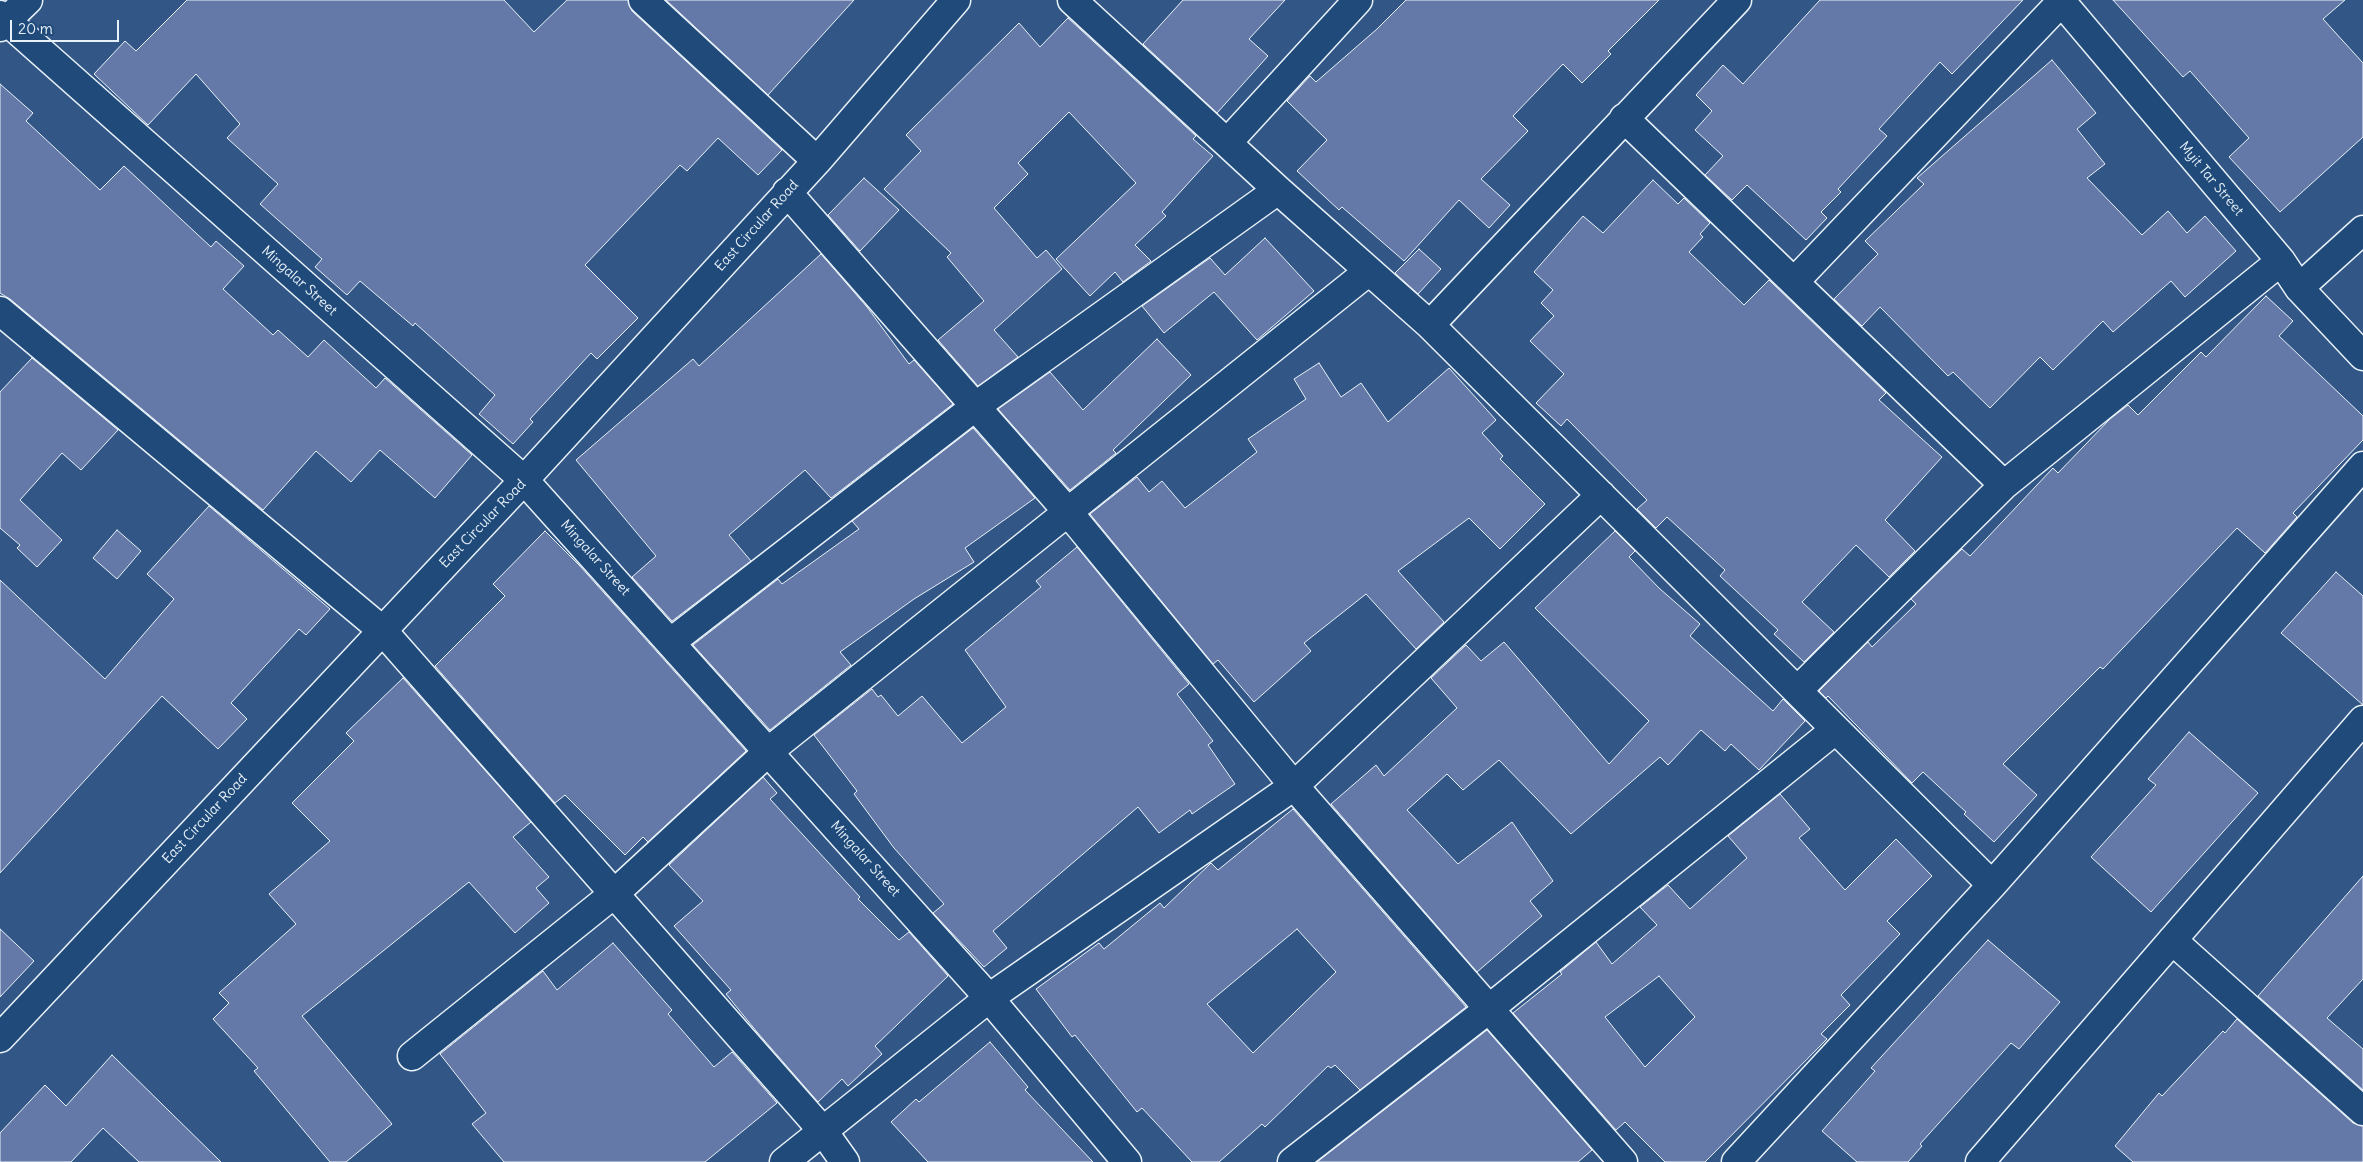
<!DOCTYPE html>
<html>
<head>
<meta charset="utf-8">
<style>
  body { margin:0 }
  #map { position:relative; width:2363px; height:1162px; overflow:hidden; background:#325787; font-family:Delius,sans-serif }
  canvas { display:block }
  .scale { position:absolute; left:10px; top:20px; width:109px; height:22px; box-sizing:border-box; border:2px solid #e8f1f8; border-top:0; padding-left:6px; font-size:15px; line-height:18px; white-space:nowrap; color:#e8f1f8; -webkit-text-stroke:4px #1f4a7a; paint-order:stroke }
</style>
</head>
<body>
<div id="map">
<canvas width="2363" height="1162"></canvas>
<div class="scale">20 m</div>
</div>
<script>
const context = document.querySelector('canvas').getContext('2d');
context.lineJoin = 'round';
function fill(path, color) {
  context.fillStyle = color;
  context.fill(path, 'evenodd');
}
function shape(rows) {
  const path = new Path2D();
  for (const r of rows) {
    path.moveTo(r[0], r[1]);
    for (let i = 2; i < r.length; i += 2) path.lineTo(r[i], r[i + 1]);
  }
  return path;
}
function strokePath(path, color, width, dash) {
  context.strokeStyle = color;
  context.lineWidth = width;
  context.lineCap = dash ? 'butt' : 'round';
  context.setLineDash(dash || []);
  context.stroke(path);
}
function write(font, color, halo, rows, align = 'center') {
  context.font = font + ' Delius,sans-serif';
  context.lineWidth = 4;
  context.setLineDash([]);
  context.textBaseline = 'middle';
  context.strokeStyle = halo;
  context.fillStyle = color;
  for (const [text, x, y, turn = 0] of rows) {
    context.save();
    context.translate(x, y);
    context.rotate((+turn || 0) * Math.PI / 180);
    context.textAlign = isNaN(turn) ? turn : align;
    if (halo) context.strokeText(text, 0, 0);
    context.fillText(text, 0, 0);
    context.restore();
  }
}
const building = shape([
  [187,0,504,0,534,32,567,0,628,0,632,11,782,150,758,175,718,138,687,171,680,165,585,265,638,318,597,359,591,353,530,419,533,422,513,444,479,414,495,395,415,323,413,326,360,281,347,295,315,267,322,259,260,204,278,184,227,138,240,124,196,74,148,125,94,74,125,41,136,51,187,0],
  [666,0,854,0,768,95,666,0],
  [1183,0,1285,0,1249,39,1268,56,1217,113,1143,44,1183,0],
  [1406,0,1659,0,1608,51,1611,54,1582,83,1563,64,1513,116,1528,131,1481,179,1510,205,1489,228,1459,200,1404,261,1342,207,1339,210,1297,171,1327,140,1287,101,1310,76,1316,82,1377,29,1406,0],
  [1820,0,2023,0,1952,74,1940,62,1879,129,1887,136,1838,189,1841,192,1821,212,1827,218,1806,240,1747,185,1732,200,1705,175,1723,156,1695,130,1712,111,1696,95,1723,65,1743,84,1820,0],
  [2113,0,2345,0,2323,19,2363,63,2363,137,2280,212,2229,157,2249,138,2190,71,2183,77,2113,0],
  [1068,18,1196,136,1193,139,1213,156,1162,212,1166,216,1135,245,1151,261,1123,282,1115,272,1090,296,1056,259,1136,183,1069,112,1018,163,1028,174,994,208,1037,258,1046,250,1062,269,994,330,1018,357,978,386,938,340,984,301,947,257,951,253,884,189,921,151,906,135,1019,23,1040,47,1068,18],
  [2052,60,2096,113,2077,129,2105,164,2087,178,2142,235,2168,211,2187,233,2205,216,2236,251,2185,297,2171,281,2113,332,2103,321,2053,370,2040,357,1990,408,1953,372,1948,376,1880,307,1862,326,1834,299,1878,254,1865,241,1924,184,1917,178,2052,60],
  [0,84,33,113,26,121,100,190,124,166,211,247,216,241,244,266,223,289,273,335,278,330,308,357,324,340,376,388,385,378,472,455,435,498,380,450,351,482,316,451,263,510,10,299,0,293,0,84],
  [864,178,899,210,860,251,828,215,864,178],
  [1653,180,1678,204,1684,198,1710,223,1700,234,1703,237,1689,252,1744,305,1769,280,1886,393,1879,400,1942,457,1885,520,1915,551,1889,577,1856,545,1802,602,1834,632,1804,662,1774,634,1778,630,1720,576,1725,570,1667,517,1656,528,1637,509,1647,500,1567,419,1561,426,1536,403,1564,374,1530,341,1554,316,1541,303,1553,290,1534,272,1583,216,1603,233,1653,180],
  [1265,238,1314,291,1257,340,1214,292,1164,333,1142,306,1210,258,1225,275,1265,238],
  [1419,249,1441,269,1418,294,1395,273,1419,249],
  [821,254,867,307,909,364,914,360,953,404,831,498,805,470,729,535,751,561,672,621,632,577,656,556,576,460,693,359,699,366,821,254],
  [2266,296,2293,321,2279,336,2363,416,2363,440,2293,513,2297,517,2265,553,2237,528,2103,669,2100,667,2003,764,2037,795,1994,842,1964,814,1966,812,1923,772,1912,783,1828,696,1826,698,1819,691,1868,642,1872,647,1916,604,1911,599,1962,549,1970,556,2053,468,2058,473,2110,419,2128,405,2138,415,2201,352,2206,357,2266,296],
  [1157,339,1191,375,1113,450,1116,453,1070,490,998,409,1050,372,1083,410,1157,339],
  [32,358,118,430,81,470,62,453,20,500,62,540,37,567,17,548,20,545,0,528,0,392,32,358],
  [1319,363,1341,397,1361,383,1388,422,1449,368,1496,420,1482,433,1503,456,1500,459,1545,504,1500,549,1469,518,1398,571,1444,622,1416,649,1366,594,1304,643,1311,651,1254,702,1218,660,1213,664,1090,514,1137,477,1149,492,1162,481,1185,508,1257,452,1248,439,1306,399,1294,379,1319,363],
  [973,428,1035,498,965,548,974,562,914,599,840,652,851,665,770,730,693,645,778,579,782,584,859,529,852,521,973,428],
  [209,506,330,609,306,635,299,629,231,703,247,719,218,749,162,696,0,873,0,580,105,679,174,599,147,574,209,506],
  [117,530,141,551,117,579,93,558,117,530],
  [545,531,579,565,746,751,648,842,643,837,625,855,565,795,555,803,435,666,505,596,493,584,545,531],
  [1615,531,1635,551,1629,557,1659,588,1700,624,1690,636,1773,711,1783,699,1805,721,1759,770,1731,744,1725,751,1701,730,1668,765,1660,757,1571,834,1499,760,1463,790,1447,774,1407,810,1458,864,1512,822,1553,881,1530,901,1542,916,1477,972,1331,804,1376,765,1384,776,1457,708,1431,678,1466,645,1481,661,1504,642,1609,764,1649,721,1535,608,1615,531],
  [1077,547,1189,684,1177,694,1213,741,1208,745,1235,784,1192,814,1190,810,1159,833,1138,807,993,931,1007,948,984,967,933,913,944,904,894,848,854,794,857,791,814,735,872,689,878,697,881,695,898,716,922,696,962,743,1006,707,965,650,1041,587,1036,581,1077,547],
  [2336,572,2363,596,2363,705,2281,633,2336,572],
  [403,678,531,822,513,837,549,877,536,888,549,903,515,933,469,882,302,1016,392,1124,346,1162,330,1162,254,1071,258,1068,213,1019,229,1003,219,993,296,924,269,894,330,841,292,803,354,741,346,733,403,678],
  [2189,732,2258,793,2151,912,2091,857,2156,785,2148,779,2189,732],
  [763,777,777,793,770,799,860,897,858,899,899,940,909,932,948,976,875,1046,882,1054,848,1086,842,1079,818,1102,757,1032,726,994,731,990,674,926,703,901,669,865,763,777],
  [1780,794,1810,829,1799,838,1845,890,1896,839,1932,876,1887,921,1900,934,1841,995,1850,1005,1821,1034,1827,1039,1705,1162,1665,1162,1625,1122,1616,1130,1513,1013,1562,974,1560,972,1596,942,1612,964,1657,925,1640,907,1668,885,1690,909,1747,858,1728,836,1780,794],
  [1659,976,1695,1017,1645,1067,1605,1017,1659,976],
  [1293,809,1466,1007,1360,1090,1335,1065,1331,1068,1328,1066,1265,1127,1262,1124,1219,1162,1192,1162,1142,1108,1137,1112,1075,1035,1072,1037,1036,989,1099,943,1104,949,1160,903,1164,908,1211,863,1218,870,1293,809],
  [1297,929,1336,972,1253,1053,1207,1004,1297,929],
  [2363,876,2363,979,2327,1018,2363,1049,2363,1090,2258,996,2363,876],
  [0,929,34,961,0,997,0,929],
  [1988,940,2060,1002,2019,1049,2011,1043,1920,1144,1922,1146,1908,1162,1857,1162,1822,1131,1875,1071,1871,1068,1988,940],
  [613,943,672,1010,668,1014,714,1067,732,1052,777,1103,705,1162,504,1162,472,1124,486,1113,440,1054,543,971,557,990,613,943],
  [2237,1019,2353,1123,2363,1126,2363,1162,2133,1162,2115,1146,2159,1093,2162,1096,2223,1031,2225,1033,2237,1019],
  [1487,1030,1592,1150,1578,1162,1317,1162,1487,1030],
  [990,1042,1028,1087,1025,1090,1093,1162,928,1162,891,1122,916,1099,919,1102,990,1042],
  [112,1055,221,1162,139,1162,103,1128,71,1162,0,1162,0,1133,45,1085,66,1106,112,1055]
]);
const street = shape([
  [643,0,817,161],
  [1072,0,1278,190,1430,325,1992,885],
  [2060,0,2281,261,2299,288,2363,356],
  [0,15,524,480,989,998,1127,1162],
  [0,27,28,0],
  [1624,118,2004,485],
  [1227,143,1358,0],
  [787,192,1068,512,1294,786,1623,1162],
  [1795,281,2063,0],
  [2299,288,2363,230],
  [0,311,382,630,823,1131,845,1162],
  [1430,325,1737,0],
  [671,642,976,406,1278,190],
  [1798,690,2004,485,2281,261],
  [2172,940,2363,1111],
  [0,1038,524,480,817,161,956,0],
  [412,1056,615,893,769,751,1369,271],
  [784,1162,989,998,1294,786,1601,495],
  [1292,1162,1490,1008,1835,730],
  [1736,1162,1992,885,2363,466],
  [1980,1162,2363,720]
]);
const streetNames = [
  ["Myit Tar Street",2211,179,50],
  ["East Circular Road",757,226,-48],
  ["Mingalar Street",299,281,42],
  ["East Circular Road",483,524,-46],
  ["Mingalar Street",595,558,48],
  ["East Circular Road",205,819,-47],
  ["Mingalar Street",865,859,48]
];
fill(building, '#6479a7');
strokePath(building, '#e8f1f8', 1);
strokePath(street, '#e8f1f8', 31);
strokePath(street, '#1f4a7a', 28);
write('14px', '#e8f1f8', '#1f4a7a', streetNames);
</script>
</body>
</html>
